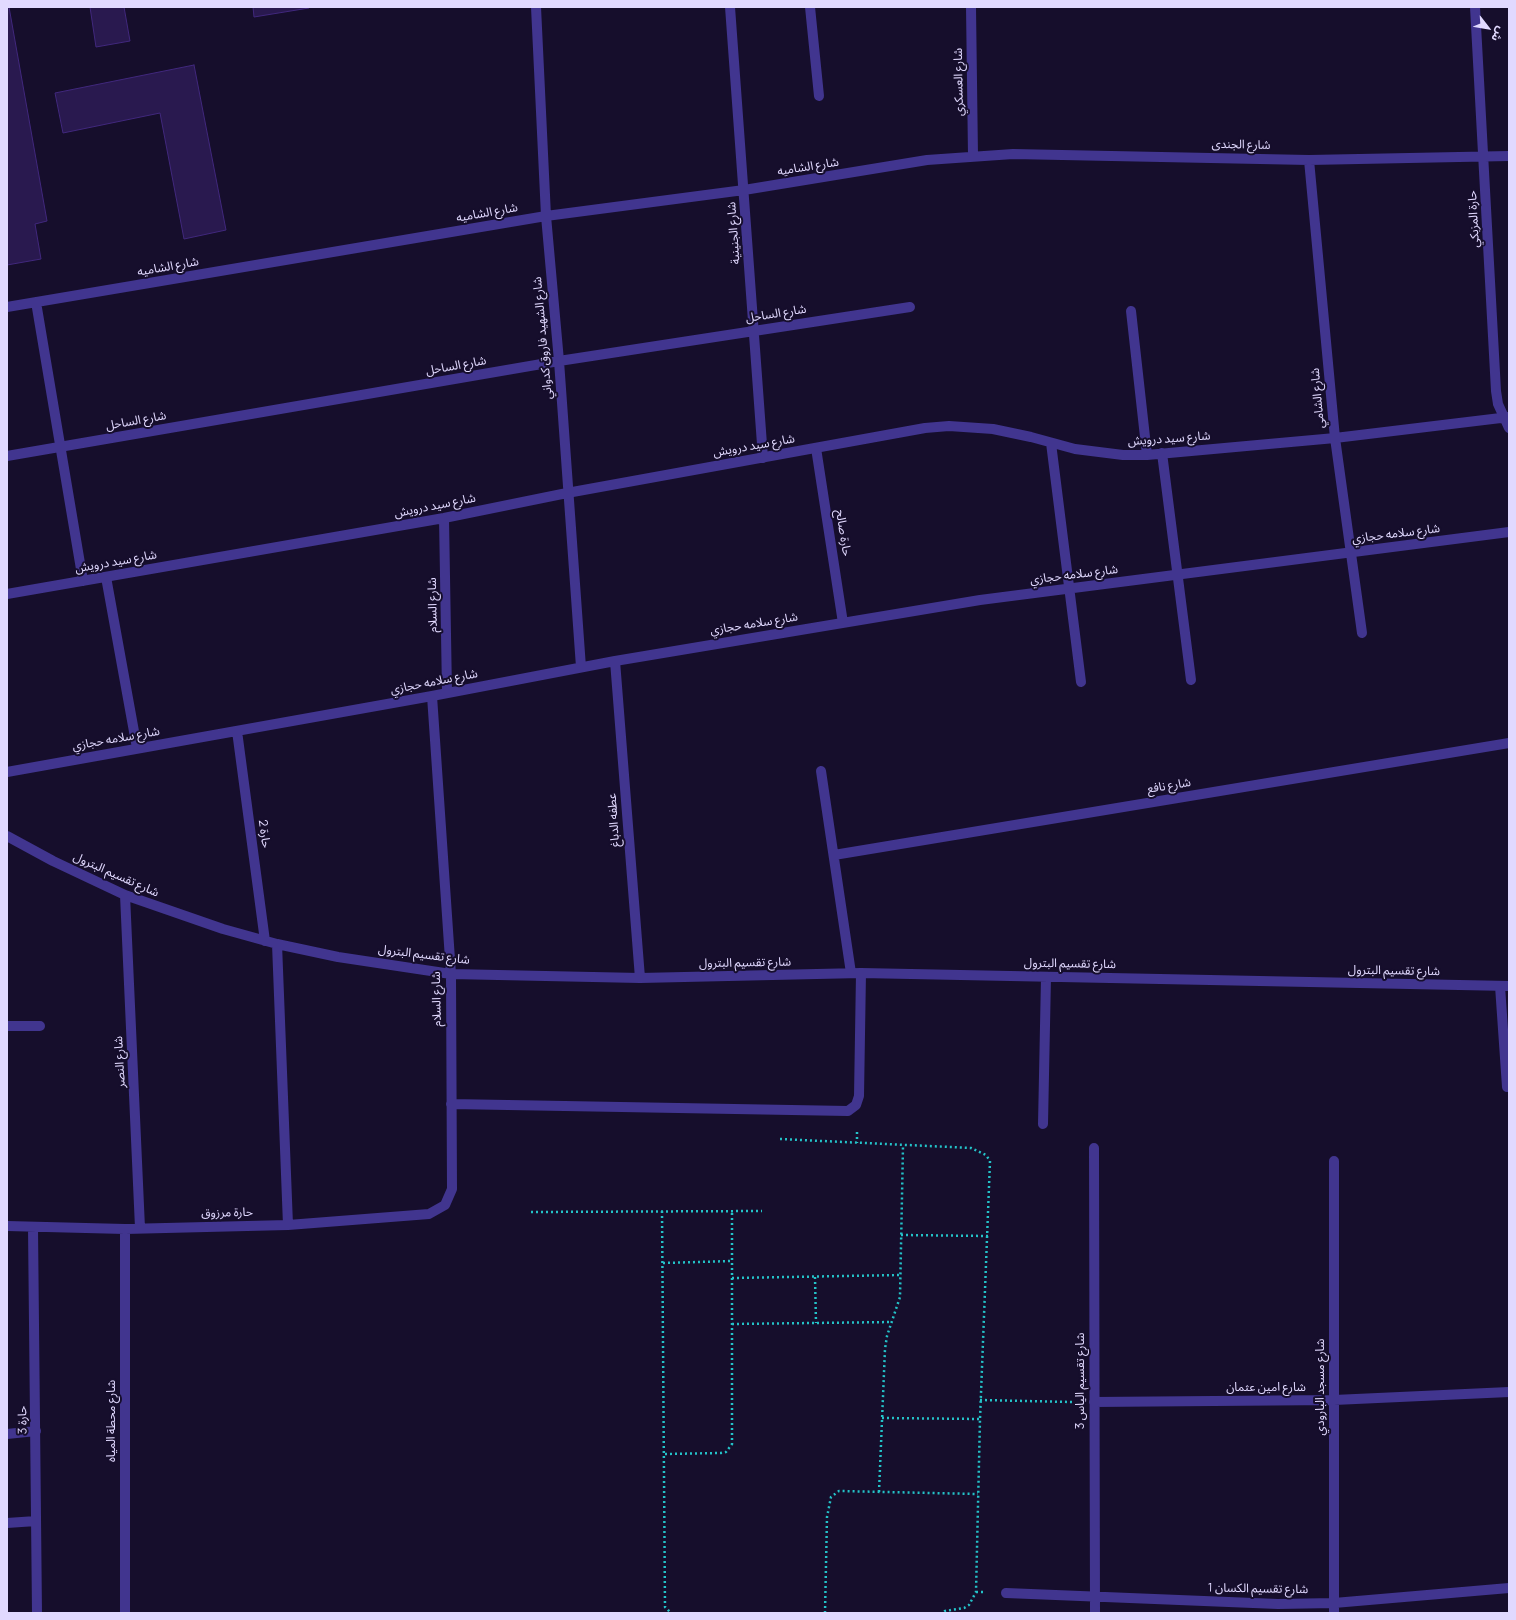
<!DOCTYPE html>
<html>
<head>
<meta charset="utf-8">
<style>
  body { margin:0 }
  #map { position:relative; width:1516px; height:1620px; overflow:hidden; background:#160e2c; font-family:Manrope,"Noto Sans Arabic",sans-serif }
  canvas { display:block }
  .frame { position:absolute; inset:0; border:8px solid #e1d9ff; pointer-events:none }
  .north { position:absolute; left:1468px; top:8px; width:40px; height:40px; -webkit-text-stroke:3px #160e2c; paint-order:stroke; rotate:121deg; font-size:11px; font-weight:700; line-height:16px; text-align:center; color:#e1d9ff }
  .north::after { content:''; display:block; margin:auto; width:14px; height:18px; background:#e1d9ff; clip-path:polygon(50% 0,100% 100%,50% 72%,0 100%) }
</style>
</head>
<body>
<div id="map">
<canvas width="1516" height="1620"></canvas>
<div class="frame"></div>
<div class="north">ش</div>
</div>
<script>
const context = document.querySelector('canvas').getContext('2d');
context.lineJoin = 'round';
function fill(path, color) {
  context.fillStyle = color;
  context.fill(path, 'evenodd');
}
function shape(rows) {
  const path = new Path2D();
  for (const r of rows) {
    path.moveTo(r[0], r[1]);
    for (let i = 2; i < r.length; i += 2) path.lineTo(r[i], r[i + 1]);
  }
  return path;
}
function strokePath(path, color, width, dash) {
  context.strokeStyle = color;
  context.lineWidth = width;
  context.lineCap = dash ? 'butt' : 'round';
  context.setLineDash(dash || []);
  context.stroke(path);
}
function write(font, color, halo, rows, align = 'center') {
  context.font = font + ' Manrope,"Noto Sans Arabic",sans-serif';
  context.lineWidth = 4;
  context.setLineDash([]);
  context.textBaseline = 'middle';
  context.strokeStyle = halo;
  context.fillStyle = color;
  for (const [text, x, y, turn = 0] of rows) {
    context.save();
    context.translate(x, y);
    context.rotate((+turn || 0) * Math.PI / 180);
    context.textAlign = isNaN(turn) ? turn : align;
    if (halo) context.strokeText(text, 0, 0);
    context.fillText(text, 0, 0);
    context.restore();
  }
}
const building = shape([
  [7,7,9,7,47,221,35,224,41,259,7,265,7,7],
  [90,7,124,7,130,41,96,47,90,7],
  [253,7,309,7,309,8,254,17,253,7],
  [194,65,226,230,184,239,160,113,63,133,55,93,194,65]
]);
const path = shape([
  [857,1132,857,1143],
  [780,1139,971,1148,986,1155,990,1161,980,1419,976,1592,969,1605,964,1608,945,1611,943,1613],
  [662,1211,665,1607,671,1613],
  [531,1212,762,1211],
  [901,1235,988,1236],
  [663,1263,732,1261],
  [815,1277,816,1323],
  [732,1278,901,1275],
  [732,1324,892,1322],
  [980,1400,1072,1402],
  [882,1418,980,1419],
  [665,1454,721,1453,726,1452,732,1444,732,1211],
  [879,1492,885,1349,887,1336,900,1297,903,1146],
  [976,1592,985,1592],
  [825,1613,827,1517,831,1497,839,1491,978,1494]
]);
const minor = shape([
  [536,7,546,216,559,361,581,667],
  [730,7,763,458],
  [810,7,819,96],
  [971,7,973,156],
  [1475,7,1496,391,1498,404,1509,428],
  [1309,160,1335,438,1362,633],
  [36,302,83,581],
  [7,307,546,216,744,190,927,160,1013,154,1309,160,1509,156],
  [1131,311,1147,455],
  [1051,443,1081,682],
  [816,448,843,623],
  [1162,453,1191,680],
  [7,456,559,361,910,307],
  [444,518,447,692],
  [106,577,137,748],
  [7,594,444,518,567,493,925,428,949,426,993,429,1031,437,1075,449,1123,455,1147,455,1335,438,1509,417],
  [615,661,640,978],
  [237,731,265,941],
  [821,771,851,973],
  [7,772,432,696,615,661,980,600,1509,532],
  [7,836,53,861,125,895,223,929,277,944,338,957,451,974,640,978,861,973,1509,986],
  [834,855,1509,743],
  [125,895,140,1228],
  [277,944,288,1225],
  [1500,986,1507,1087],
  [7,1026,40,1026],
  [451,1104,848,1111,856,1105,859,1096,861,973],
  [1043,1124,1046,977],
  [1094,1148,1095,1613],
  [7,1226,125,1229,288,1225,429,1214,445,1205,452,1189,451,974,432,696],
  [33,1228,37,1613],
  [1094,1402,1334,1400,1509,1392],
  [7,1434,36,1431],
  [7,1523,36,1521],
  [1006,1593,1278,1604,1334,1603,1509,1588],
  [125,1613,125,1229],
  [1334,1613,1334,1161]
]);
const streetNames = [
  ["شارع العسكري",959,82,-91],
  ["شارع الجندى",1241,145,1],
  ["شارع الشاميه",808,167,-9],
  ["شارع الشاميه",487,213,-10],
  ["حارة المزبكي",1474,219,-93],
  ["شارع الجنينية",734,233,-94],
  ["شارع الشاميه",168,267,-10],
  ["شارع الساحل",776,314,-9],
  ["شارع الشهيد فاروق كدواني",543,338,-95],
  ["شارع الساحل",456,366,-10],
  ["شارع الشامي",1318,398,-95],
  ["شارع الساحل",136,421,-10],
  ["شارع سيد درويش",1169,439,-4],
  ["شارع سيد درويش",754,446,-10],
  ["شارع سيد درويش",435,506,-11],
  ["حارة صالح",843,533,81],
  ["شارع سلامه حجازي",1396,534,-7],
  ["شارع سيد درويش",116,562,-10],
  ["شارع سلامه حجازي",1074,575,-7],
  ["شارع السلام",433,605,-91],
  ["شارع سلامه حجازي",754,624,-9],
  ["شارع سلامه حجازي",434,682,-11],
  ["شارع سلامه حجازي",116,739,-10],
  ["شارع نافع",1169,786,-9],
  ["عطفه الدباغ",614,820,-94],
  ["حارة 2",264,834,82],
  ["شارع تقسيم البترول",116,875,24],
  ["شارع تقسيم البترول",424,955,7],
  ["شارع تقسيم البترول",745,963,-1],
  ["شارع تقسيم البترول",1070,964,1],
  ["شارع تقسيم البترول",1394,971,1],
  ["شارع السلام",437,999,-91],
  ["شارع النصر",120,1062,-93],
  ["حارة مرزوق",227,1213,-1],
  ["شارع تقسيم الياس 3",1081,1381,-90],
  ["شارع مسجد البارودي",1321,1387,-90],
  ["شارع امين عثمان",1266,1388],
  ["حارة 3",23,1420,-91],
  ["شارع محطة المياه",112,1421,-90],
  ["شارع تقسيم الكسان 1",1258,1589,1]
];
fill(building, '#29194f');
strokePath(building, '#41287d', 1);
strokePath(path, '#24c2c8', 2.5, [2, 3]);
strokePath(minor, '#41358f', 10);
write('12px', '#e1d9ff', '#160e2c', streetNames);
</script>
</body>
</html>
